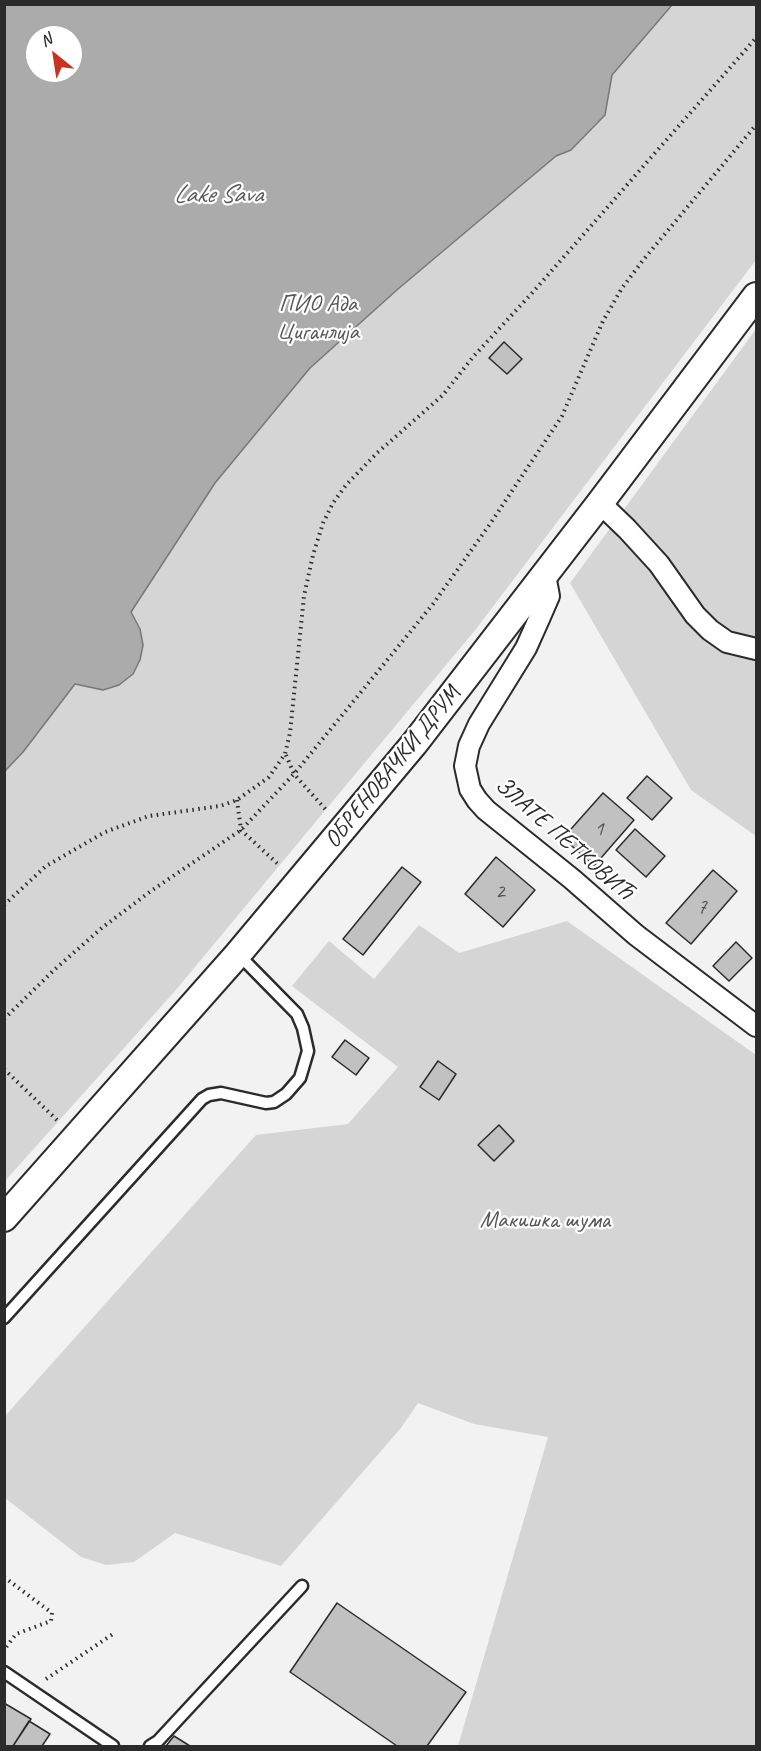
<!DOCTYPE html>
<html>
<head>
<meta charset="utf-8">
<style>
  body { margin:0 }
  #map { position:relative; width:761px; height:1751px; overflow:hidden; background:#f2f2f2; font-family:Caveat,sans-serif }
  canvas { display:block }
  .frame { position:absolute; inset:0; border:6px solid #2b2b2b; pointer-events:none }
  .north { position:absolute; left:24px; top:24px; width:60px; height:60px; box-sizing:border-box; background:#fff; border:2px solid #aaa; border-radius:50%; rotate:330deg; font-size:16px; font-weight:700; line-height:24px; text-align:center; color:#2b2b2b }
  .north::after { content:''; display:block; margin:auto; width:21px; height:27px; background:#c8321e; clip-path:polygon(50% 0,100% 100%,50% 72%,0 100%) }
</style>
</head>
<body>
<div id="map">
<canvas width="761" height="1751"></canvas>
<div class="frame"></div>
<div class="north">N</div>
</div>
<script>
const context = document.querySelector('canvas').getContext('2d');
context.lineJoin = 'round';
function fill(path, color) {
  context.fillStyle = color;
  context.fill(path, 'evenodd');
}
function shape(rows) {
  const path = new Path2D();
  for (const r of rows) {
    path.moveTo(r[0], r[1]);
    for (let i = 2; i < r.length; i += 2) path.lineTo(r[i], r[i + 1]);
  }
  return path;
}
function strokePath(path, color, width, dash) {
  context.strokeStyle = color;
  context.lineWidth = width;
  context.lineCap = dash ? 'butt' : 'round';
  context.setLineDash(dash || []);
  context.stroke(path);
}
function write(font, color, halo, rows, align = 'center') {
  context.font = font + ' Caveat,sans-serif';
  context.lineWidth = 4.5;
  context.setLineDash([]);
  context.textBaseline = 'middle';
  context.strokeStyle = halo;
  context.fillStyle = color;
  for (const [text, x, y, turn = 0] of rows) {
    context.save();
    context.translate(x, y);
    context.rotate((+turn || 0) * Math.PI / 180);
    context.textAlign = isNaN(turn) ? turn : align;
    if (halo) context.strokeText(text, 0, 0);
    context.fillText(text, 0, 0);
    context.restore();
  }
}
const green = shape([
  [5,5,756,5,756,260,476,629,175,991,5,1181],
  [36,36,72,36,72,72,36,72],
  [756,329,756,836,691,790,570,583],
  [567,921,756,1055,756,1746,458,1746,548,1437,474,1424,418,1403,401,1428,281,1566,175,1533,134,1562,106,1565,81,1557,5,1498,5,1416,256,1135,348,1124,398,1067,292,986,329,941,374,979,419,925,459,953]
]);
const water = shape([
  [5,4,672,5,612,75,605,115,571,150,556,156,398,289,310,368,215,483,131,612,140,629,143,645,140,660,133,674,119,685,103,690,75,684,23,752,5,771,5,4],
  [36,36,72,36,72,72,36,72,36,36]
]);
const building = shape([
  [504,342,522,359,507,374,489,358,504,342],
  [647,776,672,798,652,820,627,798,647,776],
  [603,793,634,820,594,866,563,838,603,793],
  [635,829,665,856,646,877,616,850,635,829],
  [496,857,535,890,503,927,465,894,496,857],
  [402,867,421,882,363,955,343,939,402,867],
  [713,870,737,891,691,944,666,923,713,870],
  [736,942,752,958,729,981,713,966,736,942],
  [345,1040,369,1058,356,1075,332,1057,345,1040],
  [438,1061,456,1074,439,1100,420,1087,438,1061],
  [499,1125,514,1141,494,1161,478,1145,499,1125],
  [337,1603,466,1692,427,1746,397,1746,290,1672,337,1603],
  [4,1703,31,1719,13,1746,4,1746,4,1703],
  [29,1721,50,1734,42,1746,13,1746,29,1721],
  [174,1736,190,1746,166,1746,174,1736]
]);
const path = shape([
  [286,755,294,774,327,811],
  [237,800,241,830,280,866],
  [4,905,46,866,105,832,149,816,220,806,237,800,269,777,285,754,290,733,304,596,313,555,323,523,333,503,346,485,377,453,443,395,473,357,533,292,756,38],
  [4,1019,54,970,103,927,151,891,241,830,294,774,433,604,490,524,562,416,603,321,622,288,644,259,756,125],
  [4,1069,58,1121],
  [4,1577,52,1613,51,1621,16,1634,4,1650],
  [46,1679,113,1634]
]);
const service = shape([
  [4,1318,202,1099,209,1095,221,1093,266,1103,274,1102,286,1094,300,1078,308,1051,303,1028,297,1014,238,954],
  [4,1672,113,1746],
  [150,1746,158,1741,302,1586]
]);
const minor = shape([
  [600,503,627,529,659,564,695,615,710,630,727,642,756,649],
  [545,575,549,596,539,619,526,648,479,724,469,746,465,766,470,789,477,800,486,810,572,879,636,935,756,1026]
]);
const tertiary = shape([
  [4,1218,238,954,414,744,600,503,756,296]
]);
const numberNames = [
  ["1",599,829],
  ["2",500,892],
  ["7",702,907]
];
const parkNames = [
  ["ПИО Ада",318,305],
  ["Циганлија",318,333],
  ["Макишка шума",545,1221]
];
const streetNames = [
  ["ОБРЕНОВАЧКИ ДРУМ",393,767,-51],
  ["ЗЛАТЕ ПЕТКОВИЋ",564,839,41]
];
const waterNames = [
  ["Lake Sava",218,195]
];
fill(green, '#d5d5d5');
fill(water, '#ababab');
strokePath(water, '#787878', 1.5);
fill(building, '#c1c1c1');
strokePath(building, '#2b2b2b', 1.5);
strokePath(service, '#2b2b2b', 15);
strokePath(minor, '#2b2b2b', 24);
strokePath(tertiary, '#2b2b2b', 30);
strokePath(path, '#2b2b2b', 4, [1.5, 4.5]);
strokePath(service, '#fff', 10);
strokePath(minor, '#fff', 20);
strokePath(tertiary, '#fff', 26);
write('21px', '#505050', null, numberNames);
write('24px', '#565656', '#fff', parkNames);
write('24px', '#2b2b2b', '#fff', streetNames);
write('italic 26px', '#585858', '#fff', waterNames);
</script>
</body>
</html>
